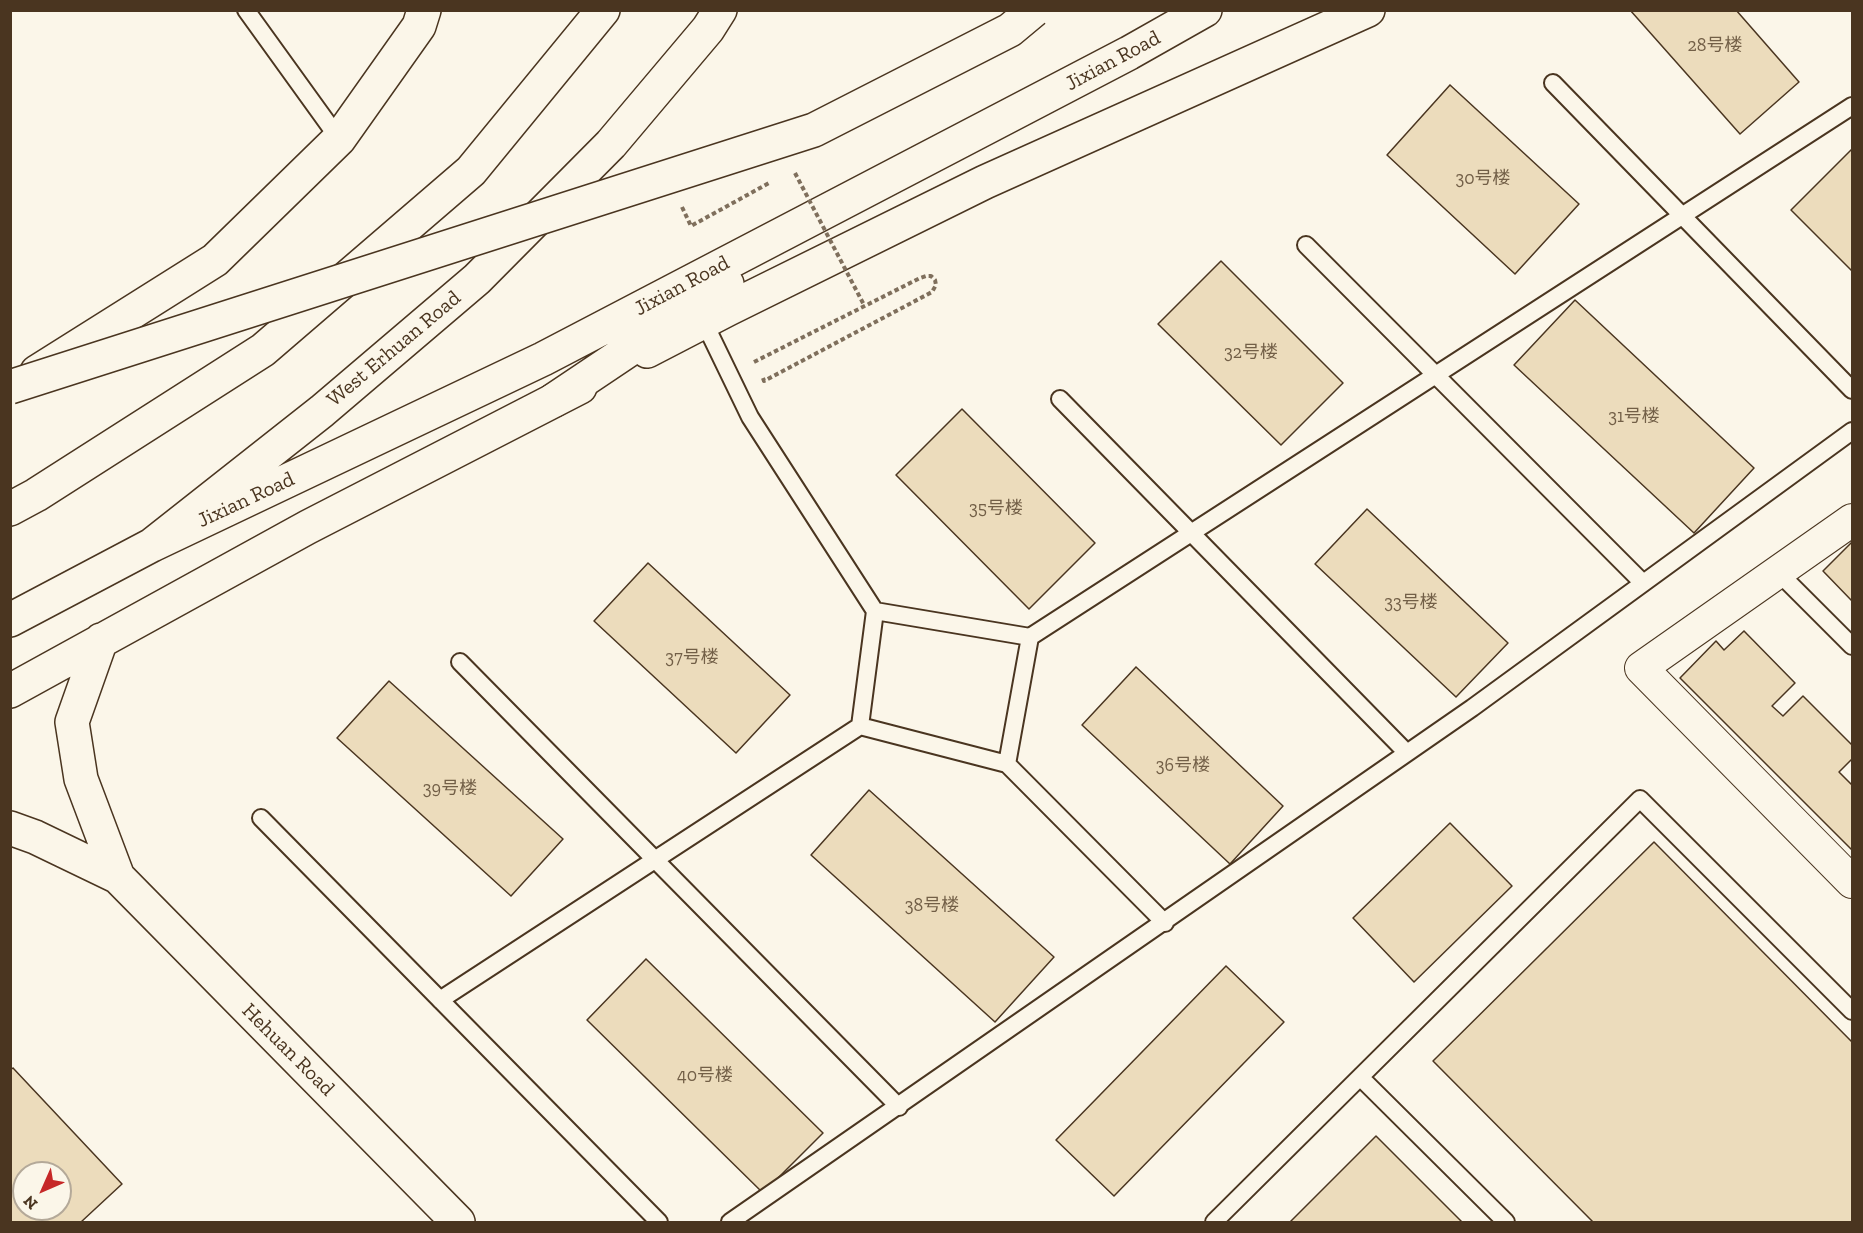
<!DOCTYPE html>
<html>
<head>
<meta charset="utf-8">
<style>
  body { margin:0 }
  #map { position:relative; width:1863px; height:1233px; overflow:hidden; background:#fbf6e9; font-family:"Zilla Slab",serif }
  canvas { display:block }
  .frame { position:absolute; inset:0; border:12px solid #4a3520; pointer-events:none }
  .north { position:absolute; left:12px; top:1161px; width:60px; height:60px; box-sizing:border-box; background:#fbf6e9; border:2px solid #b4a999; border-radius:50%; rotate:225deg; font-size:16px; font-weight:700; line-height:24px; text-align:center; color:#4a3520 }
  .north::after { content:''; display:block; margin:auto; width:21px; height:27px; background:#c62828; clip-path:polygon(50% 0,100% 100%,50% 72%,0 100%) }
</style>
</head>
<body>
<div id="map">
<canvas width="1863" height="1233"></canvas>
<div class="frame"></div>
<div class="north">N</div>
</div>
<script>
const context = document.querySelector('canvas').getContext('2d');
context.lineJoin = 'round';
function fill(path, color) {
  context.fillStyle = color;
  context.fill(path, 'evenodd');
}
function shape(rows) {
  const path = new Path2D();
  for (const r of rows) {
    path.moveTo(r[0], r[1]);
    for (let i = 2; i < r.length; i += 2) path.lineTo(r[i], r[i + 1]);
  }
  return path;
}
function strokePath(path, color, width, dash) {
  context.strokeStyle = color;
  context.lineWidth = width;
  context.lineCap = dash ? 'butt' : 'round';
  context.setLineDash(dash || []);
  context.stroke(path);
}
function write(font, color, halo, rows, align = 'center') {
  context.font = font + ' "Zilla Slab","Noto Sans SC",serif';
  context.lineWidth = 4.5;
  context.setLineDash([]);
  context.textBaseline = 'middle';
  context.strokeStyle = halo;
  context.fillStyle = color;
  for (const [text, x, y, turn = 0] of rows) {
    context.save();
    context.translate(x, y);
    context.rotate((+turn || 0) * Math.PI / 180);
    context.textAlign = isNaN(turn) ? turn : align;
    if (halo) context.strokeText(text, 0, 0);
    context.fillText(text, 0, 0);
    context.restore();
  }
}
const building = shape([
  [1630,10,1736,10,1799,82,1740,134,1630,10],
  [1450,85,1579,204,1515,274,1387,155,1450,85],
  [1852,149,1852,271,1791,210,1852,149],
  [1221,261,1343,383,1281,445,1158,324,1221,261],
  [1575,300,1754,468,1694,533,1514,365,1575,300],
  [962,409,1095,543,1029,609,896,475,962,409],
  [1367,509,1508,643,1456,697,1315,564,1367,509],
  [1852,542,1852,601,1823,571,1852,542],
  [648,563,790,695,736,753,594,621,648,563],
  [1744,631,1795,683,1772,706,1783,716,1803,696,1852,745,1852,759,1839,772,1852,785,1852,850,1680,678,1716,641,1724,650,1744,631],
  [1136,667,1283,806,1230,864,1082,725,1136,667],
  [389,681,563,839,511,896,337,738,389,681],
  [869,790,1054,957,995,1022,811,855,869,790],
  [1450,823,1512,886,1414,982,1353,918,1450,823],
  [1654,842,1852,1042,1852,1222,1593,1222,1433,1061,1654,842],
  [646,959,823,1133,763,1193,587,1020,646,959],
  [1226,966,1284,1022,1114,1196,1056,1140,1226,966],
  [13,1068,122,1184,81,1222,10,1222,10,1070,13,1068],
  [24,1173,60,1173,60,1209,24,1209,24,1173],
  [1376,1136,1462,1222,1290,1222,1376,1136]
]);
const path = shape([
  [682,207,691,226,769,183],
  [754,362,920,278,926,276,931,276,935,280,936,285,932,292,764,381,763,378]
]);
const lane = shape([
  [246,10,339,139],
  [1553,83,1852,390],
  [1306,245,1643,583],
  [704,322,750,417,875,611],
  [1060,399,1407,753],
  [1778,572,1852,646],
  [1030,637,1852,106],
  [460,662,899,1107],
  [1007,764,1165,923],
  [261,818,659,1222],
  [440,1000,860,726,1007,764,1030,637,875,611,860,726],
  [1360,1077,1506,1222],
  [730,1222,1472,708,1852,431],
  [1214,1222,1640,799,1852,1011]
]);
const street = shape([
  [1852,520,1641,668,1852,882]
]);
const secondary = shape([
  [647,351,728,309,985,182,1368,10],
  [37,372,215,260,339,139,419,26,424,10],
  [101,640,72,722,81,779,118,877],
  [10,691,308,527,580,387],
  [10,828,35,837,118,877,458,1222]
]);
const highway = shape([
  [554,400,727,284],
  [10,509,36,495,263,350,471,171,603,10],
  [152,545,543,359,1129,53,1205,10],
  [10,620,152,545,322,411,477,279,611,144,708,29,720,10]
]);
const pathBridge = shape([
  [795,173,864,305]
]);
const highwayBridge = shape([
  [10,387,814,130,1010,30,1034,10]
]);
const numberNames = [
  ["28号楼",1715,46],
  ["30号楼",1483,179],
  ["32号楼",1251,353],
  ["31号楼",1634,417],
  ["35号楼",996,509],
  ["33号楼",1411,603],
  ["37号楼",692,658],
  ["36号楼",1183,766],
  ["39号楼",450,789],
  ["38号楼",932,906],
  ["40号楼",705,1076]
];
const streetNames = [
  ["Jixian Road",1113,61,-28],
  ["Jixian Road",682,286,-28],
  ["West Erhuan Road",394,349,-40],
  ["Jixian Road",246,500,-25],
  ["Hehuan Road",288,1050,45]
];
fill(building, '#ecdcbc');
strokePath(building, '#4a3520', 1.5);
strokePath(lane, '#4a3520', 20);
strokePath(street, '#4a3520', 34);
strokePath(secondary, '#4a3520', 36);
strokePath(highway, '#4a3520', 36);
strokePath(path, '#7f6f5c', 4, [4.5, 3]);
strokePath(lane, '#fbf6e9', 16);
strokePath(street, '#fbf6e9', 32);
strokePath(secondary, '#fbf6e9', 33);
strokePath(highway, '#fbf6e9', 33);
strokePath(highwayBridge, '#4a3520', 36, []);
strokePath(pathBridge, '#7f6f5c', 4, [4.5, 3]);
strokePath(highwayBridge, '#fbf6e9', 33);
write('18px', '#725f47', null, numberNames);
write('21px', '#4a3520', '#fbf6e9', streetNames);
</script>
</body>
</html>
